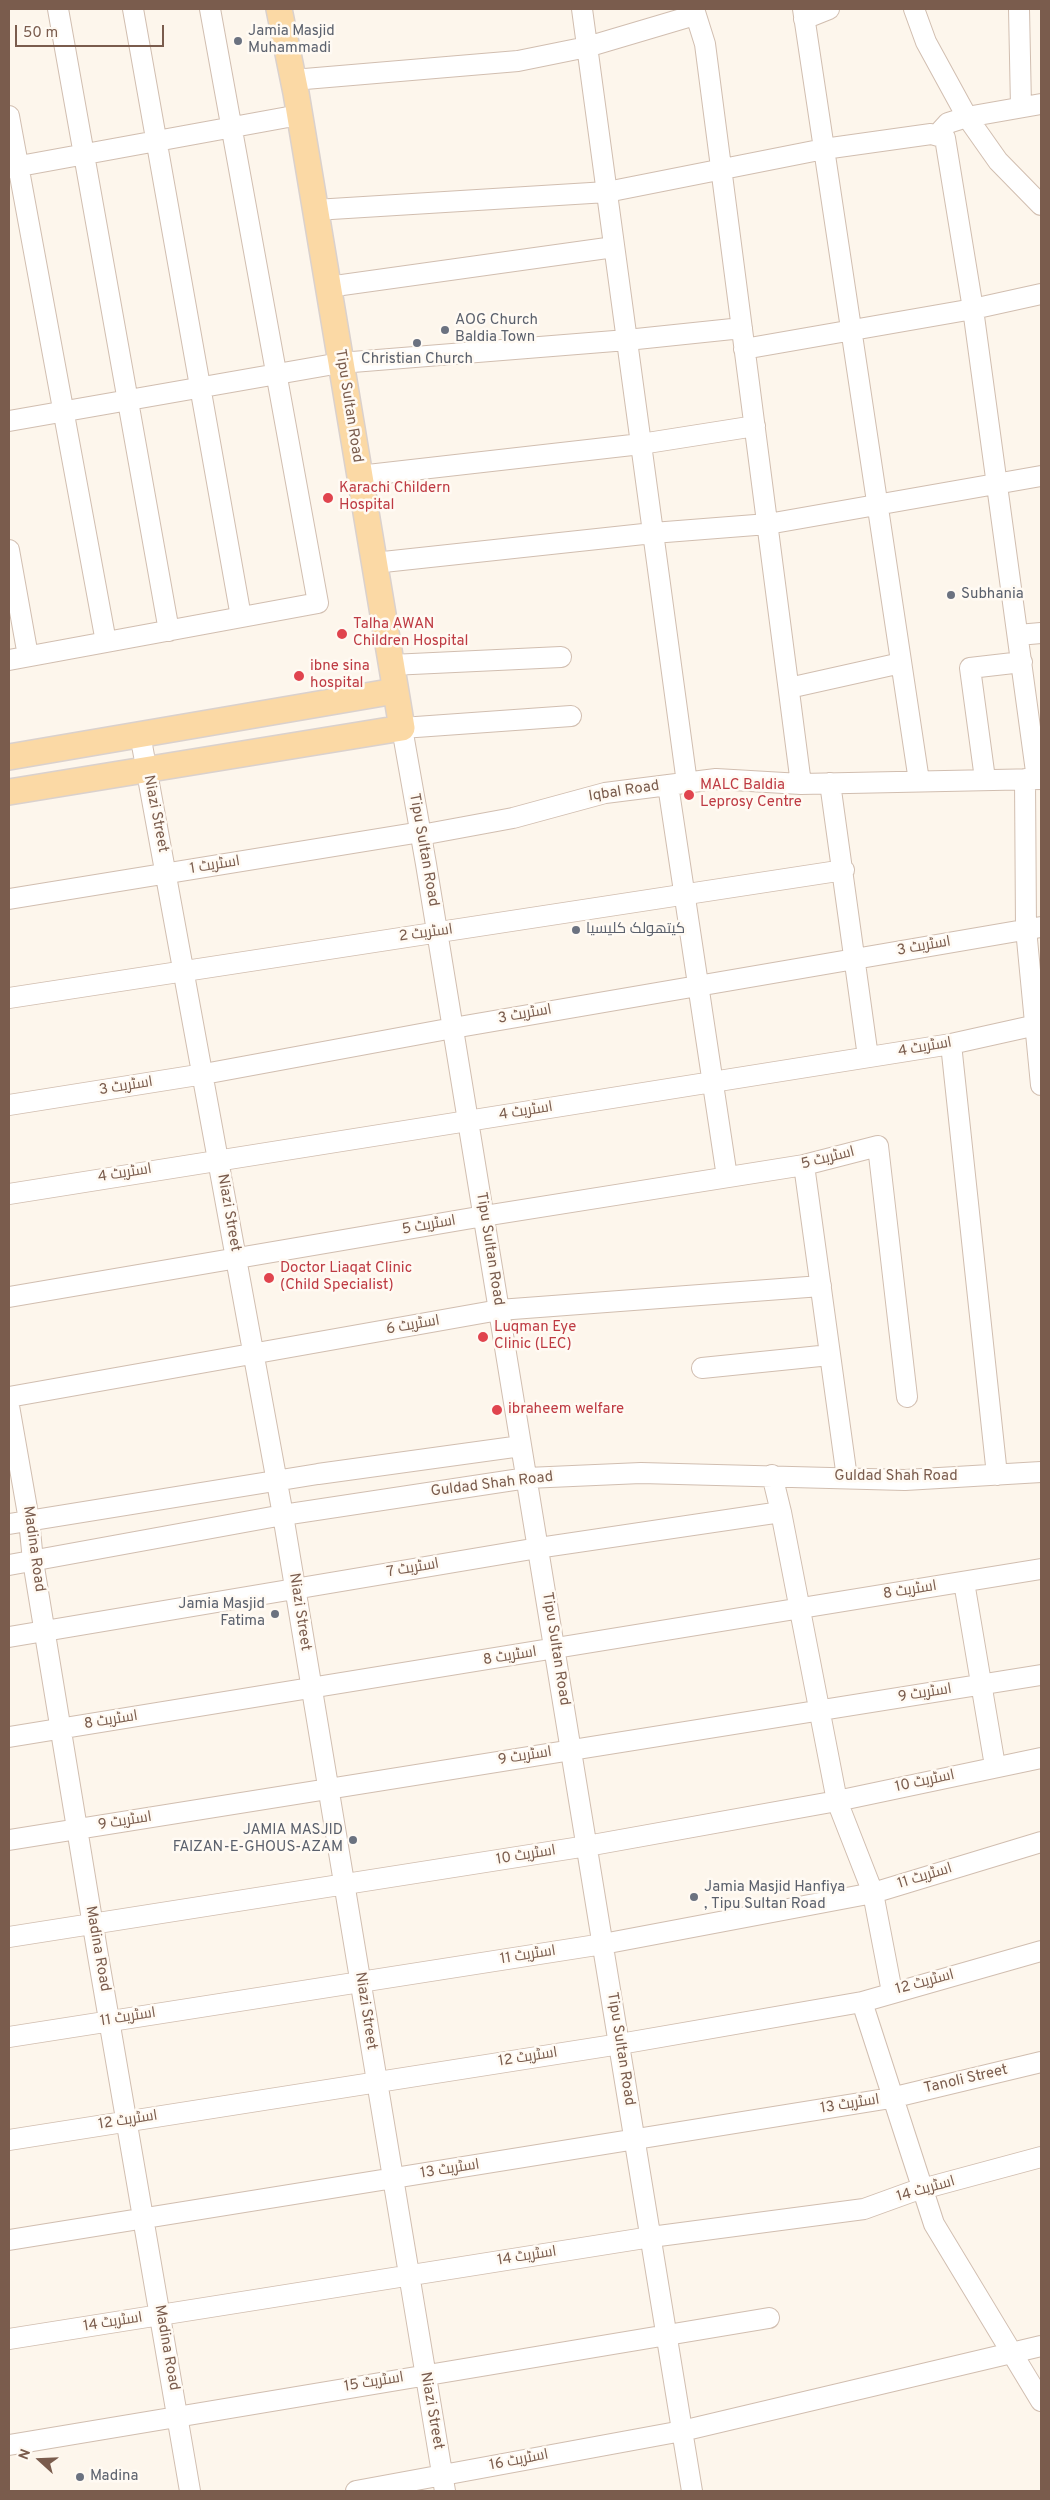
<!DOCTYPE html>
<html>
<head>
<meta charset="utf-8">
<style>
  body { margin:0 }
  #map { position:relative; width:1050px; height:2500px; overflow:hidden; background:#fdf6ec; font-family:Overpass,sans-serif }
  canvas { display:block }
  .frame { position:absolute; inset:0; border:10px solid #7a5c4d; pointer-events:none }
  .north { position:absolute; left:15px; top:2435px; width:50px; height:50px; -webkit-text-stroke:4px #fffaf3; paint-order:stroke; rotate:290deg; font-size:14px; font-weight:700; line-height:20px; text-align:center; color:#7a5c4d }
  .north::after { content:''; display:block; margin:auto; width:18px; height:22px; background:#7a5c4d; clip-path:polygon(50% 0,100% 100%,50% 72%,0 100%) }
  .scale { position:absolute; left:15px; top:25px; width:149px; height:22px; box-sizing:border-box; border:2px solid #7a5c4d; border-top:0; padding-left:6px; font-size:15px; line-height:18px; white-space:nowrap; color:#7a5c4d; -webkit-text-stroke:4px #fffaf3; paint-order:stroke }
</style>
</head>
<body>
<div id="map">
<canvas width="1050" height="2500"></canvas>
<div class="frame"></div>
<div class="north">N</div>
<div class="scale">50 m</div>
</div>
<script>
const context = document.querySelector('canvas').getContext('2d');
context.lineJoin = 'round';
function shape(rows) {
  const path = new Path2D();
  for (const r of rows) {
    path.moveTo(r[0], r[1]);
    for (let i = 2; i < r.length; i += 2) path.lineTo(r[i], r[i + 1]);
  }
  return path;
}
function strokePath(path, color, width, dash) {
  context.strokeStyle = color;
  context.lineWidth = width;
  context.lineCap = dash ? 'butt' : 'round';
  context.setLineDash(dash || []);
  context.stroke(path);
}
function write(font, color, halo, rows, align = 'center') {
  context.font = font + ' Overpass,Cairo,sans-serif';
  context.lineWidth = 5;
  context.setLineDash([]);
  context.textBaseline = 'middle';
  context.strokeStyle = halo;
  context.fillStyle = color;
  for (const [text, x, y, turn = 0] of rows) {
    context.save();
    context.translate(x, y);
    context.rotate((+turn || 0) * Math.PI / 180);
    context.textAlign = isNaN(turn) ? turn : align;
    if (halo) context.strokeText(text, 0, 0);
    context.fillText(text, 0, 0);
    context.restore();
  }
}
const minor = shape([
  [58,9,169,631],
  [133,9,241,617],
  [582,9,687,783],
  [694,9,705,44,801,784],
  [803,9,919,781],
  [914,9,926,42,967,117,998,161,1041,205],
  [1019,9,1021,107],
  [804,19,829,9],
  [293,80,518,61,587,47,695,15],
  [9,116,106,642],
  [938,134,948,123,967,117,1041,104],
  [9,168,299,115],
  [315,210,607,192,824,149,931,134,945,138,973,309,1037,779],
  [328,287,614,247],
  [744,349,973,309,1041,294],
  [9,421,340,363,627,340,742,328],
  [359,476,641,444,755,426],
  [9,550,28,656],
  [374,563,653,533,768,524,1041,476],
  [1018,635,1041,633],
  [9,660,318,603,210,9],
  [391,665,561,657],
  [789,688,901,663],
  [571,716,402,728,426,864,692,2491],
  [140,734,283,1515,445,2491],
  [985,779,970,668,1022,662],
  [1025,779,1026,929,1041,1085],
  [830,783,868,1057],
  [668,785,727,1177],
  [421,835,513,818,605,793,716,779,801,784,1041,779],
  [9,899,421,832],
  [9,998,844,870],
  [951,1044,997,1475],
  [9,1105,204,1074,453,1028,1041,927],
  [804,1165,847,1478],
  [9,1194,951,1044,1041,1024],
  [9,1297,484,1216,804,1165,878,1146,907,1397],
  [702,1368,830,1355],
  [9,1397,499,1310,821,1286],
  [9,1406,29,1520,33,1561,97,1950,190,2491],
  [781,1512,837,1801,873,1893,892,1992],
  [9,1524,318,1474,521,1446],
  [9,1565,283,1515,527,1478,641,1473,905,1480,1041,1472],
  [964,1582,995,1766],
  [9,1637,538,1548,781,1512,772,1475],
  [9,1737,1041,1569],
  [9,1840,1041,1675],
  [9,1937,587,1846,837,1801,1041,1758],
  [862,2002,934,2224,1041,2401],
  [9,2037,603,1944,873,1893,1041,1842],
  [9,2140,620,2044,862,2002,1041,1951],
  [9,2240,891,2098,1041,2062],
  [9,2339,651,2237,864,2209,911,2192,1041,2157],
  [9,2445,769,2318],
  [356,2491,682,2431,1041,2346]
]);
const major = shape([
  [9,757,395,691],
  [9,792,402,728,296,93,279,9]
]);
const markers = [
  [238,41,5,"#6b7280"],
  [445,330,5,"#6b7280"],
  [417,343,5,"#6b7280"],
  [328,498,6,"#e0444e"],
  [951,595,5,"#6b7280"],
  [342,634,6,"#e0444e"],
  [299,676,6,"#e0444e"],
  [689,795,6,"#e0444e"],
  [576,930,5,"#6b7280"],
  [269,1278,6,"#e0444e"],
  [483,1337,6,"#e0444e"],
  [497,1410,6,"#e0444e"],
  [275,1614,5,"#6b7280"],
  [353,1840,5,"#6b7280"],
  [694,1897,5,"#6b7280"],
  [80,2477,5,"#6b7280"]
];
const worshipNames = [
  ["Jamia Masjid",248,32],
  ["Muhammadi",248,49],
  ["AOG Church",455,321],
  ["Baldia Town",455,338],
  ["Christian Church",417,360,"center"],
  ["Subhania",961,595],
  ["کیتھولک کلیسیا",586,930],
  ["Jamia Masjid",265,1605,"right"],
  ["Fatima",265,1622,"right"],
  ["JAMIA MASJID",343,1831,"right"],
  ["FAIZAN-E-GHOUS-AZAM",343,1848,"right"],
  ["Jamia Masjid Hanfiya",704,1888],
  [", Tipu Sultan Road",704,1905],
  ["Madina",90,2477]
];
const streetNames = [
  ["Tipu Sultan Road",348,406,81],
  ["Iqbal Road",624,792,-9],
  ["Niazi Street",155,814,79],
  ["Tipu Sultan Road",423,850,80],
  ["اسٹریٹ 1",215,866,-9],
  ["اسٹریٹ 2",426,934,-8],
  ["اسٹریٹ 3",924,947,-10],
  ["اسٹریٹ 3",525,1015,-10],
  ["اسٹریٹ 4",925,1048,-10],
  ["اسٹریٹ 3",126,1087,-9],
  ["اسٹریٹ 4",526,1112,-9],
  ["اسٹریٹ 5",828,1159,-14],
  ["اسٹریٹ 4",125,1174,-9],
  ["Niazi Street",228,1213,80],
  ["اسٹریٹ 5",429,1226,-10],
  ["Tipu Sultan Road",489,1249,81],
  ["اسٹریٹ 6",413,1326,-10],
  ["Guldad Shah Road",896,1477],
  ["Guldad Shah Road",492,1485,-7],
  ["Madina Road",33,1549,82],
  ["اسٹریٹ 7",413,1569,-10],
  ["اسٹریٹ 8",910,1591,-9],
  ["Niazi Street",299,1612,81],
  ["Tipu Sultan Road",555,1649,81],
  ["اسٹریٹ 8",510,1657,-9],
  ["اسٹریٹ 9",925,1694,-9],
  ["اسٹریٹ 8",111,1721,-9],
  ["اسٹریٹ 9",525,1757,-9],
  ["اسٹریٹ 10",925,1782,-12],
  ["اسٹریٹ 9",125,1822,-9],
  ["اسٹریٹ 10",526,1856,-9],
  ["اسٹریٹ 11",925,1877,-17],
  ["Madina Road",97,1949,80],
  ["اسٹریٹ 11",528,1956,-9],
  ["اسٹریٹ 12",925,1983,-15],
  ["Niazi Street",365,2011,81],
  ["اسٹریٹ 11",128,2018,-9],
  ["Tipu Sultan Road",620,2049,81],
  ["اسٹریٹ 12",528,2058,-9],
  ["Tanoli Street",966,2080,-13],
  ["اسٹریٹ 13",850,2105,-9],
  ["اسٹریٹ 12",128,2121,-9],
  ["اسٹریٹ 13",450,2170,-9],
  ["اسٹریٹ 14",926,2190,-16],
  ["اسٹریٹ 14",527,2257,-9],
  ["اسٹریٹ 14",113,2323,-9],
  ["Madina Road",166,2348,80],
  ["اسٹریٹ 15",374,2383,-9],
  ["Niazi Street",431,2411,80],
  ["اسٹریٹ 16",519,2461,-11]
];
const healthNames = [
  ["Karachi Childern",339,489],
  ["Hospital",339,506],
  ["Talha AWAN",353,625],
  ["Children Hospital",353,642],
  ["ibne sina",310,667],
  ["hospital",310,684],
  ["MALC Baldia",700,786],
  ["Leprosy Centre",700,803],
  ["Doctor Liaqat Clinic",280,1269],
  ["(Child Specialist)",280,1286],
  ["Luqman Eye",494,1328],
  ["Clinic (LEC)",494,1345],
  ["ibraheem welfare",508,1410]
];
strokePath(minor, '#d1beb0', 22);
strokePath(major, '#dad1cd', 28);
strokePath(minor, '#fff', 20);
strokePath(major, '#fbd9a5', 25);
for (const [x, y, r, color] of markers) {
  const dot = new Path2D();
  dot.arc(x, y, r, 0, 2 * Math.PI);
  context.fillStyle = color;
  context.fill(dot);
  strokePath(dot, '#fffaf3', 2);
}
write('15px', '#5b616d', '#fffaf3', worshipNames, 'left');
write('15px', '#7a5c4d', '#fffaf3', streetNames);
write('15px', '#be3a42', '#fffaf3', healthNames, 'left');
</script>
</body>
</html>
